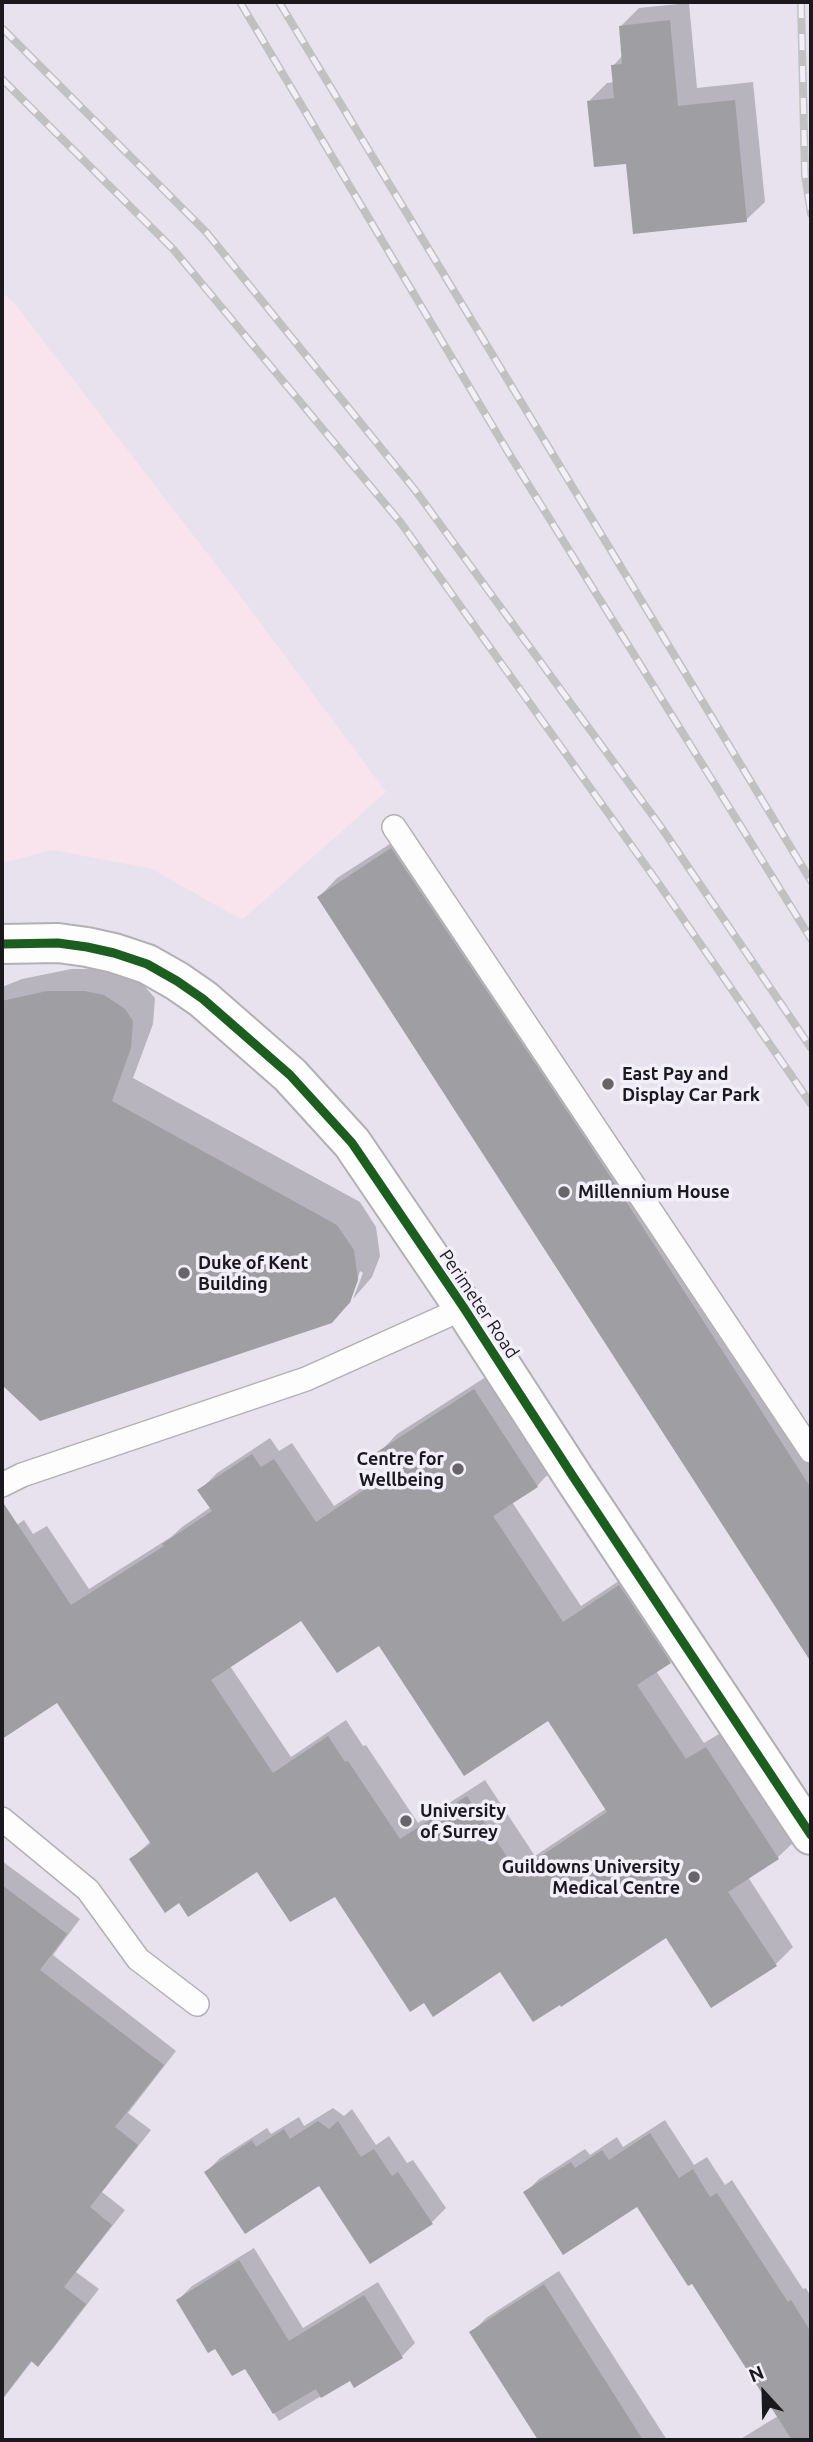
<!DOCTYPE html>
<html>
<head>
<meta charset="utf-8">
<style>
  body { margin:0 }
  #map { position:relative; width:813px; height:2442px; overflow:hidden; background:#f4f1f7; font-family:Ubuntu,sans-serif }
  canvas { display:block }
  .frame { position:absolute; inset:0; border:4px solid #1b191d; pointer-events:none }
  .north { position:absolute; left:729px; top:2358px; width:70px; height:70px; -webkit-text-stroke:5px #f3eff9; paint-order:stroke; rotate:338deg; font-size:19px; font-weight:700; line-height:28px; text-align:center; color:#1b191d }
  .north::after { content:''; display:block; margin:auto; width:24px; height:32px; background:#1b191d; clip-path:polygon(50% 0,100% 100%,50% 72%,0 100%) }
</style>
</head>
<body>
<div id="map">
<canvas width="813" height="2442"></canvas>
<div class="frame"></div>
<div class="north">N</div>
</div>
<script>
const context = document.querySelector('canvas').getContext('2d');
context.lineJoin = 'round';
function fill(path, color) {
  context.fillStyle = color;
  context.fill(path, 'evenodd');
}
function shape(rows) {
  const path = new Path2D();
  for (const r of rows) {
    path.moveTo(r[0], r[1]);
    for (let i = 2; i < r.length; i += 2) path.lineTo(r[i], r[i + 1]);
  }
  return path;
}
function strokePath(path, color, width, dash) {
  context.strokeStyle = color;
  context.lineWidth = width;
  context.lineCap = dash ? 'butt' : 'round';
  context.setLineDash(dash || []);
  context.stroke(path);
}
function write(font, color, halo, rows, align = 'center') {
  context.font = font + ' Ubuntu,sans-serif';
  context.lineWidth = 7;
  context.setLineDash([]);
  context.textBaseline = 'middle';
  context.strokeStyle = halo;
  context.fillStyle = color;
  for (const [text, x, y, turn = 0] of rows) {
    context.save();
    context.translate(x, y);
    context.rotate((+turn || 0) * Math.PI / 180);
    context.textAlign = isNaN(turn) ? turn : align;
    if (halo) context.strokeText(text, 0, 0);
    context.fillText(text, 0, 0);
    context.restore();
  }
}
const built = shape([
  [2,2,811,2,811,2440,2,2440]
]);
const green = shape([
  [2,292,15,304,244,601,386,792,242,920,152,869,53,850,2,863]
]);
const shadow = shape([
  [689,3,697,88,753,82,765,202,746,220,627,162,589,101,607,83,615,82,613,66,623,55,621,26,639,8],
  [410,831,607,1126,811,1441,811,1659,319,897,337,878],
  [71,969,109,969,138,979,155,998,153,1024,133,1078,360,1202,376,1227,380,1256,372,1277,353,1299,363,1273,360,1271,350,1303,331,1321,41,1419,2,1383,2,987,22,979],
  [492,1373,554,1468,537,1486,512,1502,581,1606,637,1569,687,1644,669,1662,656,1671,704,1743,724,1731,795,1841,777,1858,748,1877,793,1947,776,1964,667,1935,500,1970,335,1895,257,1869,179,1901,131,1859,151,1841,57,1700,2,1737,2,1535,24,1520,33,1534,47,1526,89,1589,171,1537,182,1527,211,1507,200,1490,217,1473,270,1438,279,1451,292,1443,334,1506,390,1469,380,1452,397,1434],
  [302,1618,379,1643,548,1718,607,1808,535,1856,485,1780,418,1823,366,1745,363,1746,346,1720,291,1757,230,1666],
  [2,1861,80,1919,53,1955,176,2051,128,2113,151,2130,102,2192,125,2210,76,2272,99,2289,52,2350,38,2364,33,2360,2,2400],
  [333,2108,344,2116,352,2109,376,2145,389,2136,407,2163,413,2160,446,2208,432,2222,319,2183,206,2172,220,2158,267,2128,271,2134,299,2117,304,2126],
  [665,2120,694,2165,707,2157,725,2185,732,2180,803,2289,806,2288,811,2297,811,2440,739,2440,778,2416,692,2281,638,2205,525,2193,539,2179,585,2149,590,2155,617,2137,623,2147],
  [254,2248,303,2328,378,2282,415,2343,402,2356,350,2379,279,2421,246,2366,216,2346,178,2300,192,2286],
  [559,2271,667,2440,541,2440,472,2332,486,2318]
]);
const building = shape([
  [670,20,678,106,735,100,747,222,633,234,626,164,594,167,587,101,614,98,611,65,622,64,619,26],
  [391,848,589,1144,811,1488,811,1662,317,897],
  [47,991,85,991,104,995,125,1009,133,1021,131,1048,112,1101,337,1225,354,1250,358,1280,350,1302,332,1323,40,1421,2,1385,2,1001],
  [474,1389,538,1487,493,1516,563,1622,619,1585,671,1663,637,1685,686,1759,706,1747,779,1859,728,1892,777,1966,711,2008,666,1938,561,2007,560,2005,533,2022,500,1972,433,2017,424,2003,410,2012,335,1897,290,1922,257,1872,188,1917,179,1903,165,1913,129,1859,151,1844,57,1703,2,1739,2,1501,71,1605,164,1546,162,1544,212,1511,197,1490,252,1454,261,1467,274,1459,316,1522,391,1472,377,1452],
  [301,1621,337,1673,379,1646,464,1776,548,1721,607,1812,517,1872,467,1796,400,1839,348,1761,345,1762,328,1736,273,1773,211,1680],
  [2,1885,67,1934,40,1970,164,2065,115,2127,138,2145,90,2207,112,2225,64,2287,86,2304,38,2367,31,2361,2,2399],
  [318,2121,329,2129,338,2121,361,2157,374,2149,392,2176,398,2172,433,2224,370,2264,319,2186,245,2234,204,2172,252,2140,256,2147,284,2129,290,2139],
  [650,2133,679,2178,693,2169,710,2197,717,2193,788,2302,791,2300,811,2332,811,2440,792,2440,692,2284,688,2286,637,2207,563,2255,523,2192,571,2162,575,2168,602,2150,609,2160],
  [239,2260,289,2341,364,2295,403,2358,354,2388,350,2381,321,2398,316,2389,273,2414,245,2369,232,2376,215,2349,208,2353,176,2300],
  [544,2284,643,2440,538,2440,469,2332]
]);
const lane = shape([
  [394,827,811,1451],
  [2,1485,22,1475,306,1379,464,1308],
  [2,1819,88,1890,138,1959,197,2004]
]);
const street = shape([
  [2,944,58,943,87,947,114,953,147,964,177,981,203,999,290,1075,352,1143,464,1308,574,1478,811,1835]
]);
const rail = shape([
  [240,2,508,452,811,939],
  [279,2,811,881],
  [801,2,805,175,811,214],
  [2,28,207,233,415,490,661,827,811,1048],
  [2,79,173,249,401,523,661,887,811,1104]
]);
const cycleway = shape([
  [2,944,58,943,87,947,114,953,147,964,177,981,203,999,290,1075,352,1143,464,1308,574,1478,811,1835]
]);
const markers = [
  [608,1084,7,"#676569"],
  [564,1192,7,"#676569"],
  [184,1273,7,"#676569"],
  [458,1469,7,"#676569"],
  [406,1821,7,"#676569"],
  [694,1877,7,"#676569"]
];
const poiNames = [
  ["East Pay and",622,1074],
  ["Display Car Park",622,1095],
  ["Millennium House",578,1192],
  ["Duke of Kent",198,1263],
  ["Building",198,1284],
  ["Centre for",444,1459,"right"],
  ["Wellbeing",444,1480,"right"],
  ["University",420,1811],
  ["of Surrey",420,1832],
  ["Guildowns University",680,1867,"right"],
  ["Medical Centre",680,1888,"right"]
];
const streetNames = [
  ["Perimeter Road",479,1304,56]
];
fill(built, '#e7e2ed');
fill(green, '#f9e4ed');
fill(shadow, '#0003');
fill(building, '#9f9ea3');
strokePath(lane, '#b2b0b4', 26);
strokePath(street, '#b2b0b4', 42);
strokePath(lane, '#fdfdfe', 23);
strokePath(street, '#fdfdfe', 38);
strokePath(rail, '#c1c1c1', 8);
strokePath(rail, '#f3eff9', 5, [16]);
strokePath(cycleway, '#1b5e20', 9);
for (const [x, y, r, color] of markers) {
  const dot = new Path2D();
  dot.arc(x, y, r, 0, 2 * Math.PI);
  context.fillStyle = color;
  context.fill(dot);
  strokePath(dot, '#f3eff9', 2.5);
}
write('bold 18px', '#1b191d', '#f3eff9', poiNames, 'left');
write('18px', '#1b191d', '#f3eff9', streetNames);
</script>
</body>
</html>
